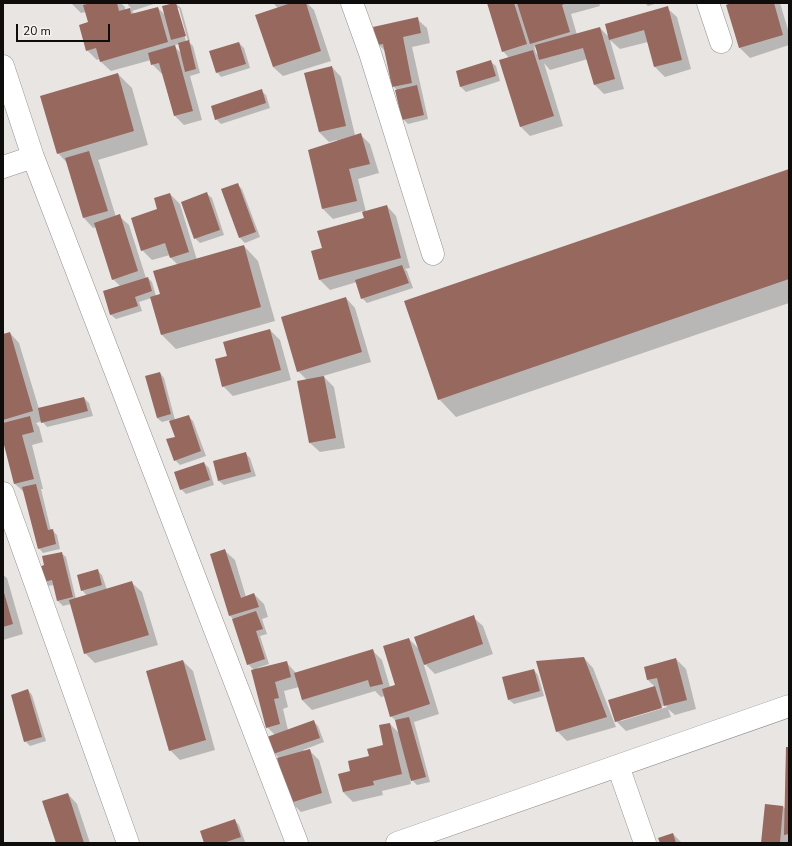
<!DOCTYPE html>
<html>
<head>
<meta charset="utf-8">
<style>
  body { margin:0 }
  #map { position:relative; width:792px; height:846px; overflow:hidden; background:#e8e5e3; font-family:"Nunito Sans",sans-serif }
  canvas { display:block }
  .frame { position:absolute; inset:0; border:4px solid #0e0d0c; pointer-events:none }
  .scale { position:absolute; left:16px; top:24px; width:94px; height:18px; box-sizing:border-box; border:2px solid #0e0d0c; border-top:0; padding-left:5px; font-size:12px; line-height:14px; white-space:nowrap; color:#0e0d0c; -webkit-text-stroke:3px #f5f2f0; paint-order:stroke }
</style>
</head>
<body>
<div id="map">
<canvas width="792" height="846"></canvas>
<div class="frame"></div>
<div class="scale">20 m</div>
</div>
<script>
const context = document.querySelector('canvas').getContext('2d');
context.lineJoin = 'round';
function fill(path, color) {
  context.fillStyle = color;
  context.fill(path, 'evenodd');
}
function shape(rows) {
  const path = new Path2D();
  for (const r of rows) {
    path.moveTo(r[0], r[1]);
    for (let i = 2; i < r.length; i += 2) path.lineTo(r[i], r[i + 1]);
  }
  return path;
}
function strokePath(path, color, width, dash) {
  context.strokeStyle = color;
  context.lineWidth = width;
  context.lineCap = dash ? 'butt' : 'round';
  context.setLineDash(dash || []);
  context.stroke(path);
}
const shadow = shape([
  [71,3,121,3,125,7,125,10,131,8,128,5,128,3,157,3,132,11,135,14,158,8,166,16,176,4,181,8,190,41,188,41,193,46,200,73,190,76,202,120,184,125,174,115,163,74,162,74,152,64,151,60,111,71,101,62,100,59,97,60,87,50,89,23,86,12,81,13],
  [177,8,179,8,188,41,186,41],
  [179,44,181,53,176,48,175,45],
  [273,3,307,3,314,10,331,61,283,76,273,67,278,8],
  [488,3,599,3,600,6,571,14,577,35,600,28,610,38,667,8,677,17,691,69,665,77,655,67,648,42,620,49,610,40,624,89,604,94,594,84,588,59,550,70,544,63,563,126,530,136,520,126,509,58,503,51],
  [534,46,538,51,540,57,536,53],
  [645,3,658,3,648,6],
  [734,3,780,3,789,33,789,45,750,58,740,48,727,5],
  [417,19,427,28,430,43,412,47,428,119,408,124,403,119,398,91,393,86,386,52,378,44],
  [239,43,244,48,250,68,221,77,217,72],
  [491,62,496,66,500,81,466,92,461,87,457,72],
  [332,67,341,77,355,135,360,134,370,144,379,173,358,179,366,212,387,206,396,216,410,268,405,269,407,271,413,288,367,303,362,298,357,282,330,290,320,280,313,252,324,249,365,219,363,211,333,219,323,209,309,151,337,142,337,140,329,142,319,132,305,74],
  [118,74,132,88,148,145,98,160,99,162,116,217,119,216,129,225,146,278,148,278,152,282,156,296,162,295,178,265,170,257,170,255,152,260,142,250,159,210,170,194,180,204,197,260,244,246,258,261,275,321,176,349,162,335,151,298,139,302,142,311,116,319,111,315,104,291,120,286,113,279,96,227,93,228,84,218,67,163,58,153],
  [261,91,266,95,270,108,221,124,216,119],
  [789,170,789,303,456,417,439,399],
  [237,184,242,189,260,237,245,243,240,238,222,190],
  [207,194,212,198,224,235,200,243,195,238],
  [346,298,355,308,371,362,323,376,334,387,345,448,320,452,310,443,307,380,298,371],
  [270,330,280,340,291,380,233,396,223,386,228,356],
  [10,333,19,343,39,409,84,398,89,403,93,416,47,427,42,421,36,423,39,427,43,442,32,445,43,489,41,489,51,531,52,530,57,535,60,549,43,553,39,548,25,493,15,484,3,437,3,335],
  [160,373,164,378,175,420,188,416,193,421,206,456,180,465,175,460,176,437,170,420,162,422,157,418],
  [246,454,250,458,256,476,224,485,219,481],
  [204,463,209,468,214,485,186,494,181,489],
  [225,551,235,560,246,597,254,594,264,604,268,617,262,619,267,634,260,636,269,664,257,668,258,669,286,662,296,673,373,651,382,660,390,687,396,685,409,639,420,650,473,617,483,626,493,654,435,674,423,662,439,714,414,722,430,782,417,785,410,778,411,784,382,791,383,795,353,802,343,792,351,772,384,746,390,724,399,733,396,721,391,716,385,696,381,697,375,691,312,710,302,700,299,687,284,691,288,707,283,709,288,730,313,721,318,726,324,742,303,750,304,751,309,750,319,760,332,803,301,812,291,802,280,759,274,753,275,735,267,727,254,670,248,664,234,620,230,616],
  [61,553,66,557,76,599,87,596,82,590,97,570,102,575,107,590,132,583,142,592,158,645,95,663,85,653,71,604,63,606,58,601,54,585,48,586,44,582,45,566],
  [3,575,7,578,23,634,3,640],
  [584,658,593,668,616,727,567,741,557,731],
  [676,659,686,669,696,709,675,715,668,709,671,717,626,731,616,721,655,687,648,680,645,667],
  [666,705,667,707,621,721,621,719],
  [183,661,193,671,215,750,180,760,170,750],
  [534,670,538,675,544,696,514,704,509,700],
  [28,690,32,695,46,741,30,746,25,741],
  [789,748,789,843,762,843,783,806,786,810],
  [68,794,77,804,90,843,57,843],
  [235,821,239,825,245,842,242,843,205,843],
  [673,834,682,843,661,843]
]);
const building = shape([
  [91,3,117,3,119,11,130,8,131,14,158,7,168,42,100,62,96,48,86,51,79,25,88,22,83,5],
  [174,3,176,3,186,36,171,40,162,6],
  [291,3,306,3,321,51,273,67,255,15],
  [487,3,514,3,527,44,502,52],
  [517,3,566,3,562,5,570,32,530,44],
  [731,3,774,3,783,35,739,48,726,5],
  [668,6,682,60,654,67,644,30,609,40,605,24],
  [418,17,421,33,403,37,412,83,392,87,383,44,377,45,373,27],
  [600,27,615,79,594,85,583,48,539,60,535,45],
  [189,40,196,69,185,72,178,43],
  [239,42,246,64,216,73,209,51],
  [175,45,193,111,174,116,159,63,151,65,148,53],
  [533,50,554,116,520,127,499,60],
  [491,60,496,76,460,87,456,71],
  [332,66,346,126,319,132,304,73],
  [118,73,134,131,57,154,40,96],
  [417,85,424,115,402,120,395,90],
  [262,89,266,103,215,120,211,106],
  [361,133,370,164,349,169,357,201,322,209,308,150],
  [89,151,108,211,83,218,65,158],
  [789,169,789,279,438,400,404,301],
  [238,183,256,232,239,238,221,189],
  [207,192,220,230,194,239,181,202],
  [170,193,189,252,170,258,165,243,141,251,131,218,157,209,154,198],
  [387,205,401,258,319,280,311,251,322,248,317,231,364,218,362,212],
  [120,214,138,271,112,280,94,223],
  [244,245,261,307,161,335,150,297,160,294,153,271],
  [402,265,409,283,361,299,355,280],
  [148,277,152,291,135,297,138,306,110,315,103,291],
  [346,297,362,352,297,372,281,317],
  [270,329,281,370,222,387,215,359,227,356,223,342],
  [10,332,33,411,3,420,3,334],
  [160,372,171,414,157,418,145,376],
  [324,376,336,438,309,443,297,381],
  [84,397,88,411,41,423,38,408],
  [189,415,201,451,174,461,166,439,175,437,169,421],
  [30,416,34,432,22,435,34,479,14,484,3,441,3,423],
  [246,452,251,472,218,481,213,461],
  [204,462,210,480,180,490,174,472],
  [36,484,48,530,53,529,56,544,38,549,22,487],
  [225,549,241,598,254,593,259,607,229,616,210,554],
  [62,552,73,597,57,601,52,580,43,582,39,567,44,565,42,556],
  [98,569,102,585,81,591,77,575],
  [132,581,149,635,84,654,69,600],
  [3,589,13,624,3,627],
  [256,611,263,629,256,631,265,659,247,665,232,619],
  [474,615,483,644,424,665,414,637],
  [409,638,430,704,390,717,382,689,395,685,383,646],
  [373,649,383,684,370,687,368,680,302,700,294,673],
  [584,657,607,717,556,732,536,661],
  [676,658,687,700,664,706,657,678,647,680,644,667],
  [183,660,206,740,169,751,146,671],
  [287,661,291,677,275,682,279,698,274,699,280,724,266,728,251,670],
  [534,669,540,691,508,700,502,677],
  [655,686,662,708,615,722,608,700],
  [28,689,42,737,24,742,11,695],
  [409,717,426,777,411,781,395,720],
  [314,720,320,738,273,754,267,737],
  [390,723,402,774,373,781,374,785,343,792,338,774,350,771,348,761,369,756,367,749,383,745,379,725],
  [786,747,789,747,789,834,784,835],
  [310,749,322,793,290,803,277,758],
  [68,793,84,843,56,843,42,801],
  [765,804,783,806,780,843,761,843],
  [235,819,241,837,223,843,204,843,200,831],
  [673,833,676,843,660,843,658,838]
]);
const street = shape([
  [352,3,370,53,433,254],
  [708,3,721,42],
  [3,66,33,157,297,843],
  [3,167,33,157],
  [3,493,128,843],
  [618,766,645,843],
  [397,843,789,706]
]);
fill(shadow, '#0003');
fill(building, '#96685e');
strokePath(street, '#93908f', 23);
strokePath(street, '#fff', 22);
</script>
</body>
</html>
